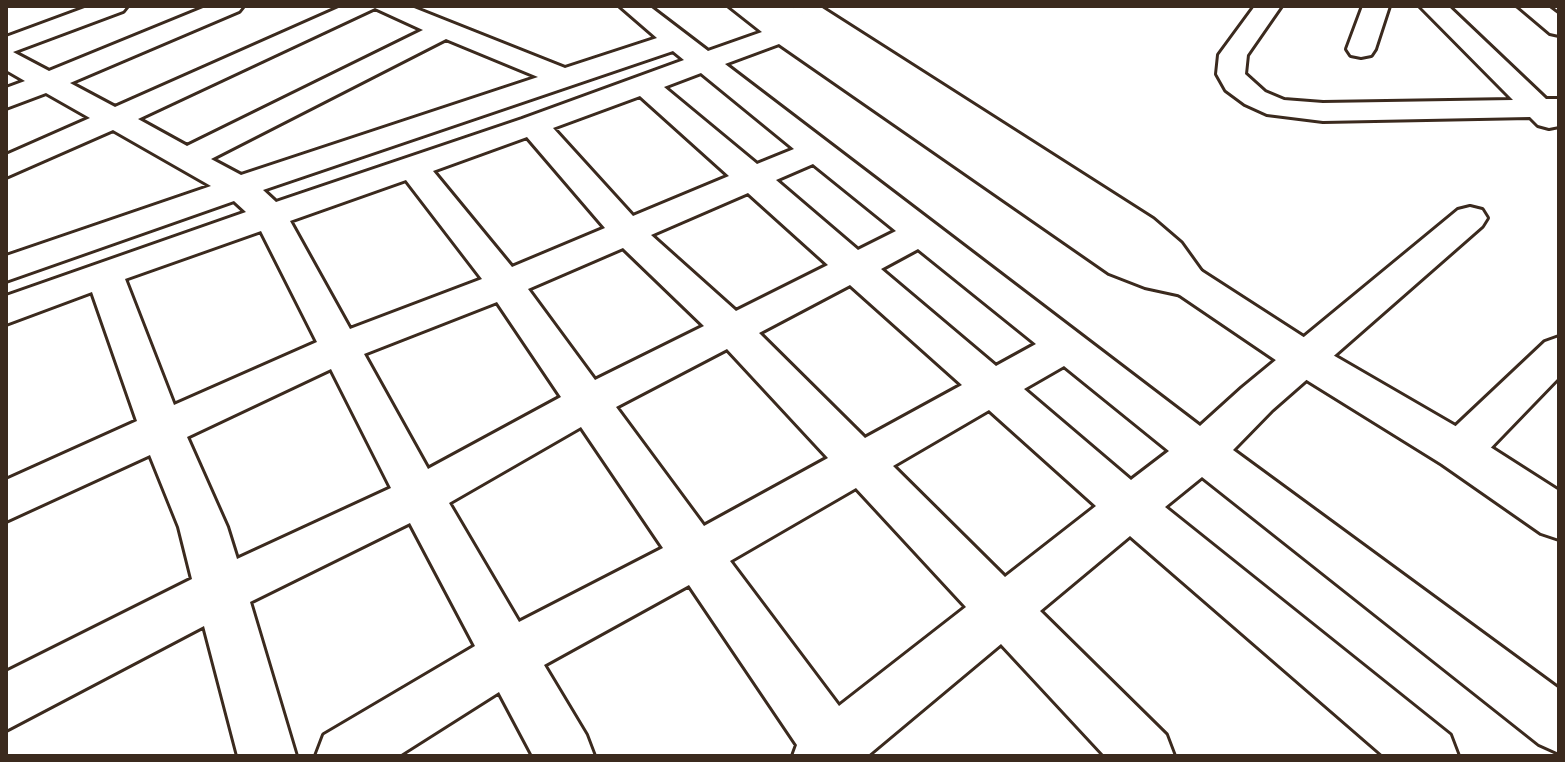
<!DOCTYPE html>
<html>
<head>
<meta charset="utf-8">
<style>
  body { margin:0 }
  #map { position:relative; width:1565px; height:762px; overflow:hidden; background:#fff; font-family:"Shantell Sans",sans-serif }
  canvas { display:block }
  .frame { position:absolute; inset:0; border:8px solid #3b2a1e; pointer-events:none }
</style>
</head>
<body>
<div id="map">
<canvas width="1565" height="762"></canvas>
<div class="frame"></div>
</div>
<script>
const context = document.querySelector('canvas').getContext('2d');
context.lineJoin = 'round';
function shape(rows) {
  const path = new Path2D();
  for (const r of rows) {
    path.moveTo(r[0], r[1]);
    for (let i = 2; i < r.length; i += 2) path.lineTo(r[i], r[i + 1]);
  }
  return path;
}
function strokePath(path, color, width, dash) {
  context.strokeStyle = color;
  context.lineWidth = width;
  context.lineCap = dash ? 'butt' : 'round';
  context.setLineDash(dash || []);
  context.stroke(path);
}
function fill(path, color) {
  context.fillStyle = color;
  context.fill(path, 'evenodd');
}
const minor = shape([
  [90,6,127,6,123,11,13,52,49,71,208,6,243,6,239,11,70,83,115,107,343,6,409,6,565,68,657,38,620,6,649,6,708,51,762,32,729,6,759,6,1135,257,1159,265,1129,235,789,6,819,6,1153,219,1181,243,1204,275,1210,284,1204,293,1191,297,1145,287,1109,273,779,44,725,64,1200,426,1242,388,1458,210,1470,207,1482,210,1487,218,1482,226,1272,410,1233,450,1559,689,1559,753,1539,744,1202,477,1165,507,1450,735,1458,756,1384,756,1130,536,1040,611,1166,735,1174,756,1105,756,1001,644,867,756,793,756,797,745,689,585,544,665,586,735,594,756,533,756,499,692,398,756,316,756,324,735,475,646,410,523,250,602,296,756,238,756,204,626,6,730,6,672,192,579,179,527,150,455,6,521,6,480,137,421,92,292,6,324,6,296,246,212,234,201,6,281,6,256,211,186,113,130,6,177,6,155,90,118,46,93,6,108,6,88,25,81,6,70,6,37,90,6],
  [375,8,423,30,187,146,138,119,375,8],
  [446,39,538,77,241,175,211,159,446,39],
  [673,51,684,60,522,119,276,202,263,190,673,51],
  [701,73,794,149,757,164,664,87,701,73],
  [640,96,729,176,633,216,553,128,640,96],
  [527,137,605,228,512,267,433,171,527,137],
  [813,164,896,231,858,250,776,180,813,164],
  [406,180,482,279,350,329,290,221,406,180],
  [748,193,828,265,736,311,651,235,748,193],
  [261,231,317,342,174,405,125,279,261,231],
  [623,248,704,326,595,380,528,289,623,248],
  [918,249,1036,344,996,366,881,269,918,249],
  [850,285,962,385,865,438,759,333,850,285],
  [497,302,561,397,428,469,364,354,497,302],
  [727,349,828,458,704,526,616,407,727,349],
  [1064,366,1169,451,1131,480,1024,389,1064,366],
  [331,369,391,488,237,559,227,527,187,437,331,369],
  [989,410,1096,506,1005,577,893,466,989,410],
  [581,427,663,548,519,622,449,503,581,427],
  [856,488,966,607,839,706,730,561,856,488],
  [1255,6,1281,6,1247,55,1245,74,1265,92,1284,100,1323,103,1513,100,1420,6,1448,6,1546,99,1559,99,1559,126,1549,128,1538,125,1530,117,1323,121,1267,114,1245,104,1226,90,1217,74,1219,55,1255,6],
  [1363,6,1389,6,1375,49,1371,55,1361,57,1351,55,1347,49,1363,6],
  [1518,6,1547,6,1559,15,1559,35,1550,33,1518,6],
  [1559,337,1559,377,1475,464,1459,469,1443,464,1436,451,1443,438,1545,342,1559,337]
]);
const tertiary = shape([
  [759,6,790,6,1319,347,1476,438,1559,491,1559,539,1541,533,1442,464,1289,369,763,12,759,6]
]);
strokePath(minor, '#3b2a1e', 6);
strokePath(tertiary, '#3b2a1e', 6);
fill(minor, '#fff');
fill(tertiary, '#fff');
</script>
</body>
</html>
